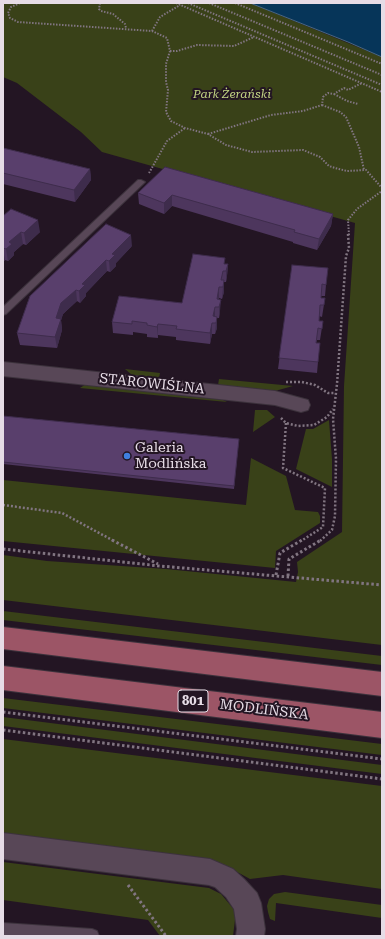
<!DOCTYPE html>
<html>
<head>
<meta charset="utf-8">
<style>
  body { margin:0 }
  #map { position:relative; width:385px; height:939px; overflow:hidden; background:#231523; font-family:"Roboto Serif",serif }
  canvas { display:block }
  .frame { position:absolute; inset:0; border:4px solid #e6dce6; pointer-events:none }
</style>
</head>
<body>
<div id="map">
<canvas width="385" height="939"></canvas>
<div class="frame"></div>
</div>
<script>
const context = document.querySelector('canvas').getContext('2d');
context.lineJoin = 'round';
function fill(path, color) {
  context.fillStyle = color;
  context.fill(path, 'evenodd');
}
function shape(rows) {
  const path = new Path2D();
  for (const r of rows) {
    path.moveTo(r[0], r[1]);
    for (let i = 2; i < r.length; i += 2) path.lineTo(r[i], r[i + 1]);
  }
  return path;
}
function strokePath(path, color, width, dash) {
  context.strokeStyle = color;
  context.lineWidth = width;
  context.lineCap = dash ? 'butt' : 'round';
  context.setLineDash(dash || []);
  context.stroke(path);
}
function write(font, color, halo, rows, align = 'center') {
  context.font = font + ' "Roboto Serif",serif';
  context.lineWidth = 4;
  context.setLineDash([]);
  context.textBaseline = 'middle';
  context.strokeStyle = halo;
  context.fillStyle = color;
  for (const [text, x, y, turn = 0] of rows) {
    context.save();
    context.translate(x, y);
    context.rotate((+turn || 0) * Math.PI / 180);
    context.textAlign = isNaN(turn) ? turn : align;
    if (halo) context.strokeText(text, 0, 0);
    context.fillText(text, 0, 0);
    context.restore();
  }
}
const green = shape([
  [3,3,250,3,382,57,382,645,3,600,3,555,47,561,166,569,296,582,298,572,297,562,342,532,344,386,355,223,102,152,81,132,17,83,3,77],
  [125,369,160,373,159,378,132,375],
  [219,379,293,386,275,391,218,385],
  [86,384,221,399,227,402,80,388],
  [255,410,267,410,275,417,253,432],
  [329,420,332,459,332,487,296,469,306,429,313,429],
  [251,458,286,476,295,510,318,512,320,516,320,523,276,551,275,568,3,541,3,480,246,505],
  [3,611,382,656,382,665,3,620],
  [3,698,382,744,382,755,3,708],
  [3,717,382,765,382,774,3,726],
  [3,739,382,786,382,889,283,875,250,879,228,867,3,835],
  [3,862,209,888,221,894,236,912,233,936,160,936,148,920,3,900],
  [285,892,382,905,382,918,276,903,275,921,270,919,268,912,267,906,269,899,274,894]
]);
const water = shape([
  [250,3,382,3,382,57,348,42,250,3]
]);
const pathFar2 = shape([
  [20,3,11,7,8,13,10,18,18,22,152,31,167,38,170,51,166,64,166,82,168,90,166,112,171,121,185,128,208,134,226,145,252,152,303,150,320,157,329,166,335,168,347,171,366,170,382,188],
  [100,3,99,9,101,11,113,14,125,24,126,28],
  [176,3,382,92],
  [188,3,382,85],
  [209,3,382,75],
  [235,3,382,64],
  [152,31,160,17,180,5],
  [170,51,177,51,197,45,234,46,254,37],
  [334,94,347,101,358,104],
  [322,105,340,112,346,117,359,147,364,170],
  [208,134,271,115,303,111,322,105,323,97,328,93,334,94,344,88,348,90,362,83],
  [149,173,167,141,185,128],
  [349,235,348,220,357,209,382,191]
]);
const pathFar1 = shape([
  [286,382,302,382,315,385,328,393,335,393],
  [281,418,286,423,298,426,314,425,327,417,333,409],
  [286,423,283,468,325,488,323,527,301,541],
  [3,505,62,513,114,541],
  [320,541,332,530,335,516,336,459,333,419,337,384,346,256,349,248,348,234]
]);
const path = shape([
  [112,540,158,564],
  [3,549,160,566,382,585],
  [276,575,280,553,302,540],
  [288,576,289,559,321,540],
  [3,712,382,759],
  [3,730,382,779],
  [128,885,166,936]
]);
const service = shape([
  [138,180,141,180,145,182,6,314,3,315,3,307,138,180],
  [3,923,92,929,97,931,99,936,3,936,3,923]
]);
const minor = shape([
  [3,362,275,391,308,400,310,405,308,410,301,412,275,405,3,376,3,362],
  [3,833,210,859,233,869,244,879,257,893,261,903,265,929,264,936,236,936,237,929,234,909,226,897,215,887,209,885,3,859,3,833]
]);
const primary = shape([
  [3,627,382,672,382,696,3,649,3,627],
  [3,666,382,712,382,738,3,690,3,666]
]);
const wall = shape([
  [3,148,90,169,91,180,75,202,3,184],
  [165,167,333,214,331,226,317,250,293,243,293,242,172,206,164,214,139,204,138,193],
  [3,216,40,232,26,245,23,244,14,252,14,255,8,261,5,260,3,262],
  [132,246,116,263,116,266,110,272,107,271,86,293,86,296,80,303,77,301,63,314,61,320,62,330,57,348,20,345,17,333,30,296],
  [225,264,228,264,227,276,226,282,224,282,224,292,222,299,219,298,219,300,220,311,219,318,217,318,217,328,215,334,212,334,210,344,176,340,176,337,158,335,158,338,147,337,147,334,133,332,133,335,113,333,112,322,182,303],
  [292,265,326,285,325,296,321,296,321,298,325,298,322,317,319,316,319,321,323,321,320,340,317,340,316,343,318,362,317,373,278,369],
  [3,416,239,439,234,489,3,464]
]);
const shadedWall = shape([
  [90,169,91,180,75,202,74,190],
  [172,195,172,206,164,214,164,203],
  [333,214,331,226,317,250,319,239],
  [38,220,40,232,26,245,24,233],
  [21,232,23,244,14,252,14,255,8,261,6,249,9,242],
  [131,235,132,246,116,263,116,266,110,272,109,261,112,254],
  [3,249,5,260,3,262],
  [106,260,107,271,86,293,86,296,80,303,79,291,82,284],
  [228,264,227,276,226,282,226,271],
  [224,280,224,292,222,299,223,287],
  [219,287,219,298,217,307,217,299],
  [76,290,77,301,63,314,61,320,62,330,57,348,55,337,56,318,61,303],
  [221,300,220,311,219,318,219,307],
  [215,307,215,318,213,316],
  [217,317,217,328,215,334,216,323],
  [212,323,212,334,210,344,210,333],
  [158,324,158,338,157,327]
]);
const building = shape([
  [3,148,90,169,74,190,3,173,3,148],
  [165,167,333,214,319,239,294,232,295,230,172,195,164,203,138,193,165,167],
  [11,209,38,220,24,233,21,232,9,242,12,244,6,249,3,248,3,216,11,209],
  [106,224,131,235,112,254,115,255,109,261,106,260,82,284,85,285,79,291,76,290,61,303,56,318,61,319,55,337,17,333,30,296,106,224],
  [193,254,225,258,224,264,228,264,226,271,223,271,221,280,224,280,223,287,219,287,217,299,221,300,219,307,215,307,213,316,217,317,216,323,212,323,210,333,176,329,177,326,158,324,157,327,147,325,147,323,132,321,132,324,112,322,119,296,182,303,193,254],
  [292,265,328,268,326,285,322,284,321,298,325,298,324,305,320,305,319,321,323,321,322,329,318,328,316,343,320,343,318,362,279,358,292,265],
  [3,416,239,439,234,486,3,462,3,416]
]);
const markers = [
  [127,456,4,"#3f7fe0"]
];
const farParknames = [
  ["Park Żerański",232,94]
];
const shields = [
  [193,701,30]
];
const shieldNames = [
  ["801",193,701]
];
const streetNames = [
  ["STAROWIŚLNA",152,384,6],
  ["MODLIŃSKA",264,710,7]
];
const poiNames = [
  ["Galeria",135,448],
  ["Modlińska",135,464]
];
fill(green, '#394118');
fill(water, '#063559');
strokePath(water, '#496783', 1);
strokePath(service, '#3c323c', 2);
strokePath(minor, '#3c323c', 2);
strokePath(primary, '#3c323c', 2);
strokePath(pathFar2, '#817581', 2, [1.5, 1.5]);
strokePath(pathFar1, '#817581', 2.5, [2, 2]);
strokePath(path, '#817581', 3, [2.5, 2.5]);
fill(service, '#584757');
fill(minor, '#584757');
fill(primary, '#9c5566');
fill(wall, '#4d365d');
fill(shadedWall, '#3e2c4c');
fill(building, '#593f6c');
strokePath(building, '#3e2c4c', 1);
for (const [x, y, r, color] of markers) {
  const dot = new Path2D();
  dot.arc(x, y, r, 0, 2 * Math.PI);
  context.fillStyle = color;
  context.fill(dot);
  strokePath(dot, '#231523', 1.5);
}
write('italic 12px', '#c3d683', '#231523', farParknames);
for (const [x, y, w] of shields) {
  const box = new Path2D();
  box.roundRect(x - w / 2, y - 11, w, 22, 3);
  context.fillStyle = '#231523';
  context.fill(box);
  strokePath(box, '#e6dce6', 1);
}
write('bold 13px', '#e6dce6', null, shieldNames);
write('14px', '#e6dce6', '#231523', streetNames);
write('14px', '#e6dce6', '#231523', poiNames, 'left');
</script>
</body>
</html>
